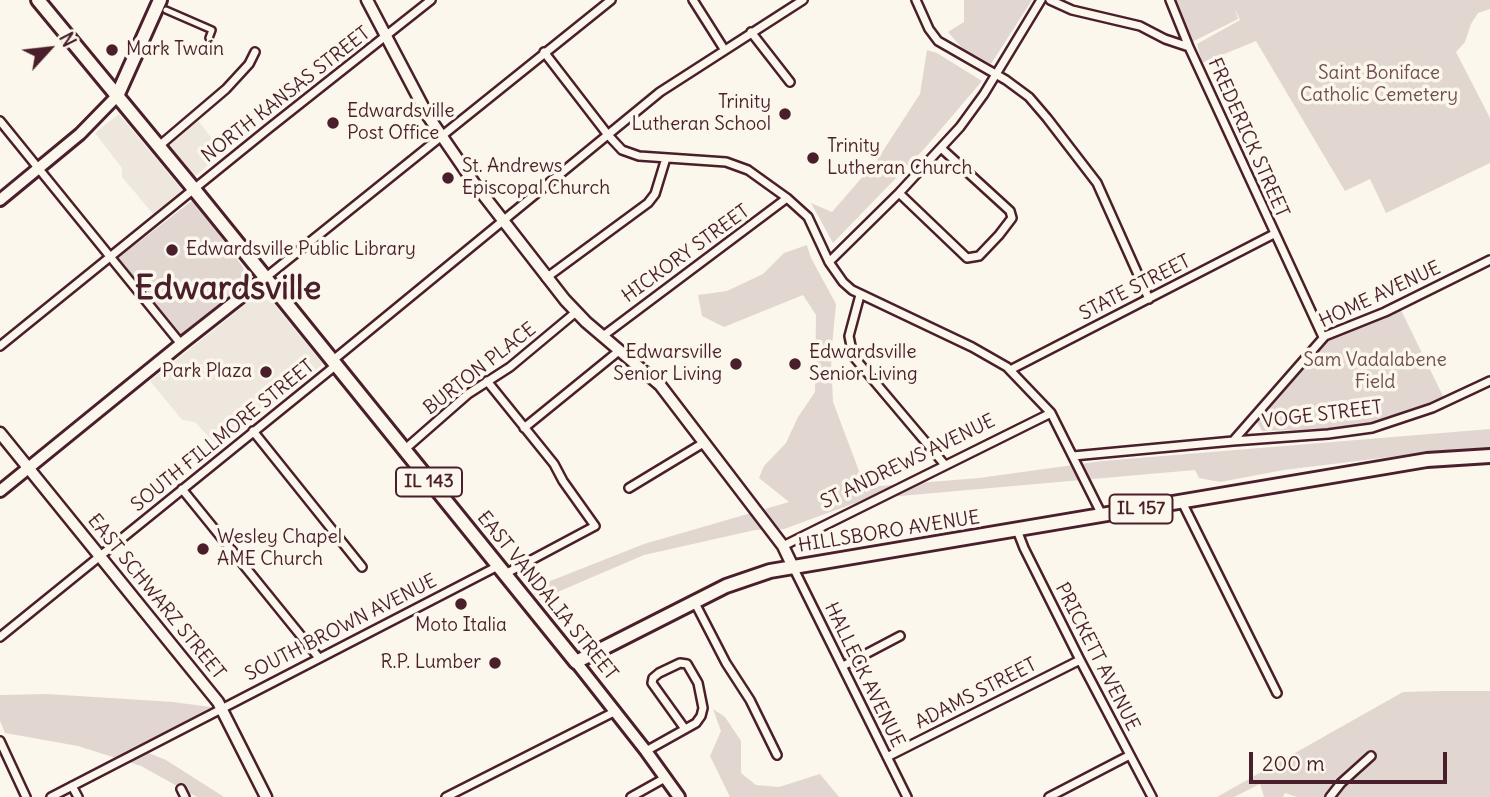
<!DOCTYPE html>
<html>
<head>
<meta charset="utf-8">
<style>
  body { margin:0 }
  #map { position:relative; width:1490px; height:797px; overflow:hidden; background:#fbf7ec; font-family:Delius,sans-serif }
  canvas { display:block }
  .north { position:absolute; left:14px; top:14px; width:70px; height:70px; -webkit-text-stroke:5px #fbf7ec; paint-order:stroke; rotate:63deg; font-size:19px; font-weight:700; line-height:28px; text-align:center; color:#4a1f2b }
  .north::after { content:''; display:block; margin:auto; width:24px; height:32px; background:#4a1f2b; clip-path:polygon(50% 0,100% 100%,50% 72%,0 100%) }
  .scale { position:absolute; left:1249px; top:752px; width:198px; height:32px; box-sizing:border-box; border:4px solid #4a1f2b; border-top:0; padding-left:9px; font-size:21px; line-height:24px; white-space:nowrap; color:#4a1f2b; -webkit-text-stroke:5px #fbf7ec; paint-order:stroke }
</style>
</head>
<body>
<div id="map">
<canvas width="1490" height="797"></canvas>
<div class="north">N</div>
<div class="scale">200 m</div>
</div>
<script>
const context = document.querySelector('canvas').getContext('2d');
context.lineJoin = 'round';
function fill(path, color) {
  context.fillStyle = color;
  context.fill(path, 'evenodd');
}
function shape(rows) {
  const path = new Path2D();
  for (const r of rows) {
    path.moveTo(r[0], r[1]);
    for (let i = 2; i < r.length; i += 2) path.lineTo(r[i], r[i + 1]);
  }
  return path;
}
function strokePath(path, color, width, dash) {
  context.strokeStyle = color;
  context.lineWidth = width;
  context.lineCap = dash ? 'butt' : 'round';
  context.setLineDash(dash || []);
  context.stroke(path);
}
function write(font, color, halo, rows, align = 'center') {
  context.font = font + ' Delius,sans-serif';
  context.lineWidth = 7;
  context.setLineDash([]);
  context.textBaseline = 'middle';
  context.strokeStyle = halo;
  context.fillStyle = color;
  for (const [text, x, y, turn = 0] of rows) {
    context.save();
    context.translate(x, y);
    context.rotate((+turn || 0) * Math.PI / 180);
    context.textAlign = isNaN(turn) ? turn : align;
    if (halo) context.strokeText(text, 0, 0);
    context.fillText(text, 0, 0);
    context.restore();
  }
}
const built = shape([
  [119,114,184,192,154,215,122,177,122,168,95,133],
  [197,119,223,153,194,177,168,143],
  [256,296,272,301,323,364,219,448,195,422,182,420,150,381]
]);
const green = shape([
  [964,0,1032,0,991,64,962,48,948,32,964,22],
  [1173,0,1490,0,1490,9,1478,13,1471,24,1465,42,1456,52,1490,118,1490,163,1386,213,1370,179,1345,191,1256,41,1202,63,1197,44,1240,20,1235,9,1238,19,1192,42],
  [927,50,937,53,982,81,925,148,833,243,811,203,832,212,877,160,920,94],
  [193,200,243,267,245,276,236,292,180,336,118,258],
  [807,245,811,258,836,304,831,357,833,402,859,471,862,486,880,486,979,478,1102,461,1490,429,1490,449,1446,450,1284,470,1220,482,1199,478,1195,470,866,499,784,529,755,530,644,555,539,600,530,589,644,544,789,502,759,478,764,466,786,443,798,417,815,392,816,315,803,295,724,327,702,316,698,295,727,291,744,283,763,274,784,253],
  [1400,308,1444,398,1382,421,1333,429,1262,431,1257,422,1325,340],
  [1440,691,1490,691,1490,797,1297,797,1285,793,1283,797,1264,797,1260,784,1234,797,1217,797,1403,692],
  [47,694,173,702,211,707,136,748,166,760,224,797,197,797,141,766,78,746,5,733,0,721,0,695],
  [713,709,725,717,741,741,741,773,756,785,779,787,820,774,839,797,730,797,710,756,721,731]
]);
const pedestrian = shape([
  [166,10,212,30,209,38]
]);
const minor = shape([
  [693,0,724,49],
  [916,0,929,29,938,41,1006,80,1029,97,1047,118,1097,183,1149,299],
  [1050,0,1072,10,1140,26,1165,39,1189,47,1323,337],
  [1170,0,1189,47],
  [751,32,790,82],
  [544,52,608,135,622,150,639,156,726,162,748,170,787,198,808,217,829,262,843,282,852,290,972,347,1007,367,1051,413,1102,515],
  [0,121,181,344],
  [159,146,226,89,249,64,255,52],
  [899,193,967,258,979,256,999,235,1012,218,1010,211,941,148],
  [829,262,899,193,960,127,984,94,1041,0],
  [265,278,611,0],
  [546,278,648,203,655,194,666,158],
  [860,295,849,336,853,356,945,465],
  [603,336,787,198],
  [0,346,268,129,431,0],
  [332,361,660,92,803,0],
  [1010,370,1274,234],
  [487,381,554,464,563,481,595,526,505,574],
  [524,428,620,350],
  [253,431,362,567],
  [1233,441,1328,434,1372,428,1432,408,1490,381],
  [404,450,468,394,510,367,576,312],
  [1073,456,1233,441,1325,336,1385,312,1490,260],
  [629,488,705,442],
  [182,489,319,658],
  [1182,502,1277,693],
  [1017,530,1024,548,1080,660,1152,797],
  [783,546,1051,413],
  [793,567,907,797],
  [694,601,726,663,750,700,777,755],
  [0,637,335,366],
  [843,666,900,636],
  [0,741,26,797],
  [646,751,696,723,701,716,703,708,698,683,687,664,680,663,659,673,653,678,652,683,685,729],
  [887,757,1080,660],
  [72,786,78,797],
  [181,789,185,797],
  [51,797,498,566],
  [446,797,616,711],
  [631,797,665,778],
  [1049,797,1130,755],
  [1330,797,1341,783,1371,756]
]);
const tertiary = shape([
  [367,0,428,116,474,183,565,300,586,322,660,385,783,546,793,567],
  [0,433,218,702,266,797]
]);
const secondary = shape([
  [0,200,80,134,117,96],
  [0,491,181,344,265,278],
  [576,662,646,751,679,797]
]);
const primary = shape([
  [38,0,189,183,576,662,726,586,770,571,1427,460,1490,456],
  [117,96,160,0]
]);
const markers = [
  [112,50,7,"#4a1f2b"],
  [785,114,7,"#4a1f2b"],
  [333,123,7,"#4a1f2b"],
  [813,158,7,"#4a1f2b"],
  [448,178,7,"#4a1f2b"],
  [172,250,7,"#4a1f2b"],
  [736,364,7,"#4a1f2b"],
  [795,364,7,"#4a1f2b"],
  [266,372,7,"#4a1f2b"],
  [203,549,7,"#4a1f2b"],
  [461,604,7,"#4a1f2b"],
  [495,663,7,"#4a1f2b"]
];
const shields = [
  [429,482,66],
  [1141,509,63]
];
const shieldNames = [
  ["IL 143",429,482],
  ["IL 157",1141,509]
];
const poiNames = [
  ["Mark Twain",126,50],
  ["Trinity",771,103,"right"],
  ["Lutheran School",771,125,"right"],
  ["Edwardsville",347,112],
  ["Post Office",347,134],
  ["Trinity",827,147],
  ["Lutheran Church",827,169],
  ["St. Andrews",462,167],
  ["Episcopal Church",462,189],
  ["Edwardsville Public Library",186,250],
  ["Edwarsville",722,353,"right"],
  ["Senior Living",722,375,"right"],
  ["Edwardsville",809,353],
  ["Senior Living",809,375],
  ["Park Plaza",252,372,"right"],
  ["Wesley Chapel",217,538],
  ["AME Church",217,560],
  ["Moto Italia",461,626,"center"],
  ["R.P. Lumber",481,663,"right"]
];
const parkNames = [
  ["Saint Boniface",1379,74],
  ["Catholic Cemetery",1379,96],
  ["Sam Vadalabene",1375,361],
  ["Field",1375,383]
];
const streetNames = [
  ["NORTH KANSAS STREET",286,95,-38],
  ["FREDERICK STREET",1248,138,66],
  ["HICKORY STREET",686,254,-36],
  ["STATE STREET",1135,288,-27],
  ["HOME AVENUE",1380,295,-25],
  ["BURTON PLACE",480,369,-38],
  ["VOGE STREET",1322,415,-7],
  ["SOUTH FILLMORE STREET",223,436,-39],
  ["ST ANDREWS AVENUE",908,462,-26],
  ["HILLSBORO AVENUE",889,532,-9],
  ["EAST VANDALIA STREET",547,596,51],
  ["EAST SCHWARZ STREET",156,597,51],
  ["SOUTH BROWN AVENUE",341,628,-27],
  ["PRICKETT AVENUE",1097,657,63],
  ["HALLECK AVENUE",864,675,64],
  ["ADAMS STREET",976,694,-27]
];
const townNames = [
  ["Edwardsville",228,290]
];
fill(built, '#eee7de');
fill(green, '#e2d7d0');
strokePath(pedestrian, '#4a1f2b', 10);
strokePath(minor, '#4a1f2b', 12);
strokePath(tertiary, '#4a1f2b', 15);
strokePath(secondary, '#4a1f2b', 16);
strokePath(primary, '#4a1f2b', 18);
strokePath(pedestrian, '#fbf7ec', 5);
strokePath(minor, '#fbf7ec', 7);
strokePath(tertiary, '#fbf7ec', 10);
strokePath(secondary, '#fbf7ec', 10);
strokePath(primary, '#fbf7ec', 12);
for (const [x, y, r, color] of markers) {
  const dot = new Path2D();
  dot.arc(x, y, r, 0, 2 * Math.PI);
  context.fillStyle = color;
  context.fill(dot);
  strokePath(dot, '#fbf7ec', 2.5);
}
for (const [x, y, w] of shields) {
  const box = new Path2D();
  box.roundRect(x - w / 2, y - 14.5, w, 29, 5);
  context.fillStyle = '#fbf7ec';
  context.fill(box);
  strokePath(box, '#4a1f2b', 2);
}
write('bold 18px', '#4a1f2b', null, shieldNames);
write('19px', '#4a1f2b', '#fbf7ec', poiNames, 'left');
write('19px', '#704d54', '#fbf7ec', parkNames);
write('19px', '#4a1f2b', '#fbf7ec', streetNames);
write('bold 33px', '#4a1f2b', '#fbf7ec', townNames);
</script>
</body>
</html>
